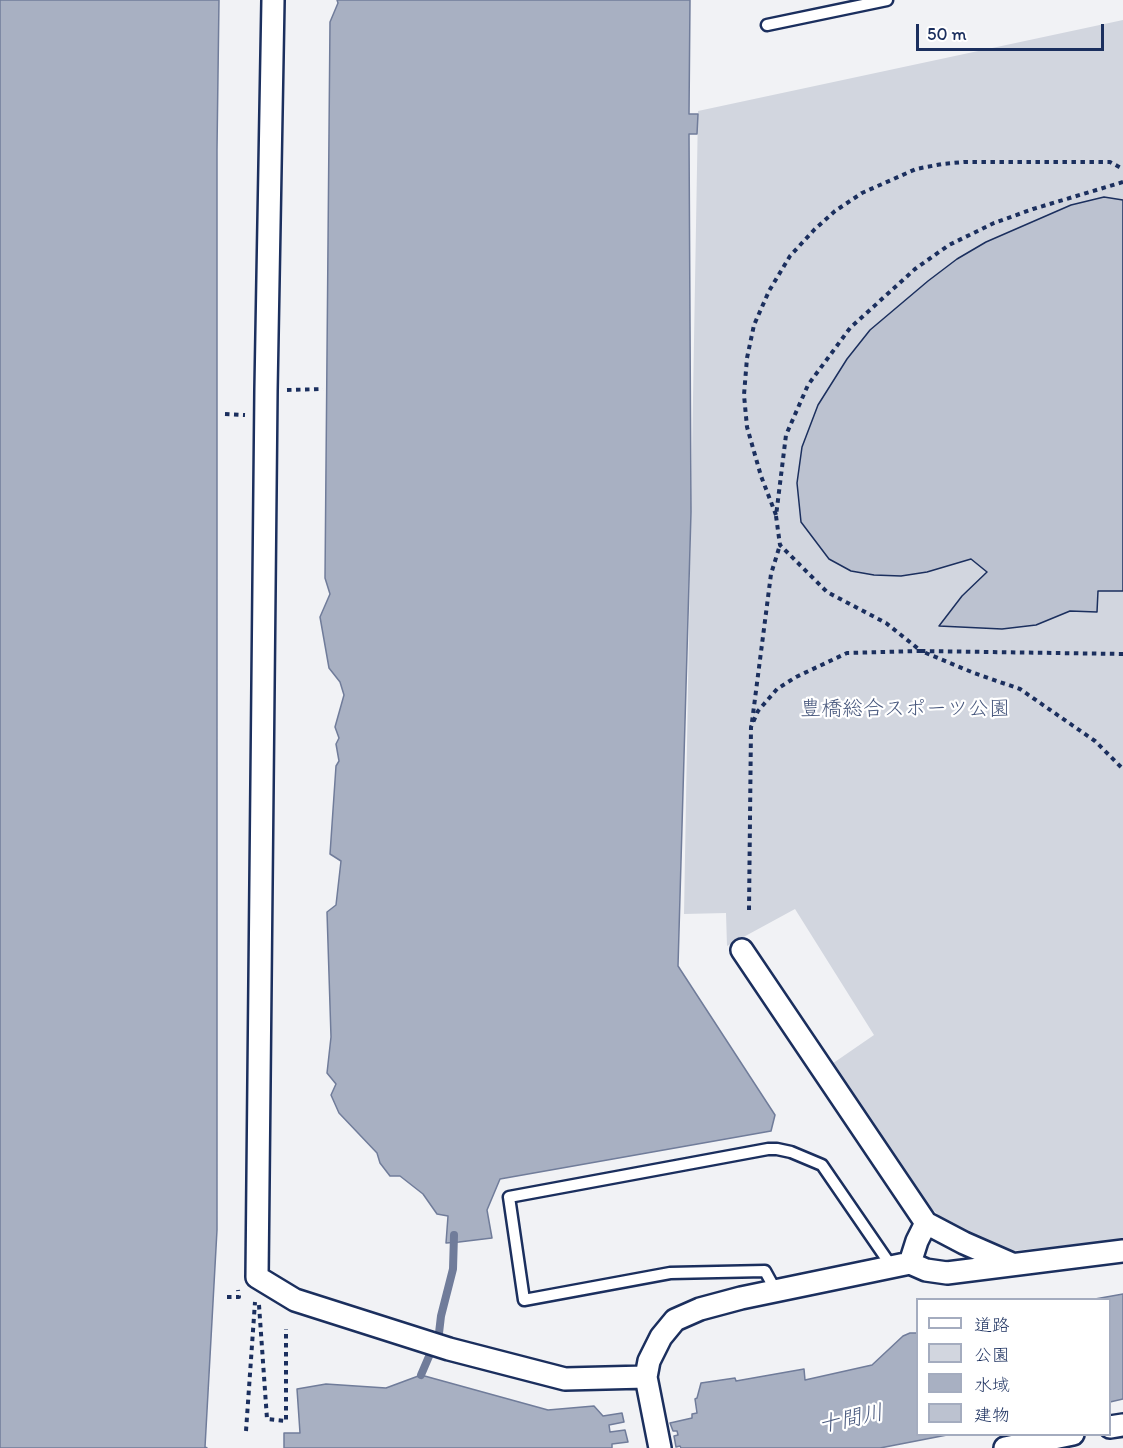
<!DOCTYPE html>
<html>
<head>
<meta charset="utf-8">
<style>
  body { margin:0 }
  #map { position:relative; width:1123px; height:1448px; overflow:hidden; background:#f1f2f5; font-family:Itim,"Klee One",sans-serif }
  canvas { display:block }
  .legend { position:absolute; left:916px; top:1298px; width:195px; height:138px; box-sizing:border-box; background:#fff; border:2px solid #a4acbf; margin:0; padding:8px 10px; list-style:none; font-size:18px; color:#1b2f5e }
  .legend li { display:flex; align-items:center; gap:12px; height:30px }
  .legend b { width:30px; border:2px solid #a4acbf }
  .scale { position:absolute; left:916px; top:24px; width:188px; height:27px; box-sizing:border-box; border:3px solid #1b2f5e; border-top:0; padding-left:8px; font-size:18px; line-height:21px; white-space:nowrap; color:#1b2f5e; -webkit-text-stroke:4px #fff; paint-order:stroke }
</style>
</head>
<body>
<div id="map">
<canvas width="1123" height="1448"></canvas>
<ul class="legend">
<li><b style="height:8px;background:#fff"></b>道路</li>
<li><b style="height:16px;background:#d2d6df"></b>公園</li>
<li><b style="height:16px;background:#a8b0c2"></b>水域</li>
<li><b style="height:16px;background:#bcc2d0"></b>建物</li>
</ul>
<div class="scale">50 m</div>
</div>
<script>
const context = document.querySelector('canvas').getContext('2d');
context.lineJoin = 'round';
function fill(path, color) {
  context.fillStyle = color;
  context.fill(path, 'evenodd');
}
function shape(rows) {
  const path = new Path2D();
  for (const r of rows) {
    path.moveTo(r[0], r[1]);
    for (let i = 2; i < r.length; i += 2) path.lineTo(r[i], r[i + 1]);
  }
  return path;
}
function strokePath(path, color, width, dash) {
  context.strokeStyle = color;
  context.lineWidth = width;
  context.lineCap = dash ? 'butt' : 'round';
  context.setLineDash(dash || []);
  context.stroke(path);
}
function write(font, color, halo, rows, align = 'center') {
  context.font = font + ' Itim,"Klee One",sans-serif';
  context.lineWidth = 4.5;
  context.setLineDash([]);
  context.textBaseline = 'middle';
  context.strokeStyle = halo;
  context.fillStyle = color;
  for (const [text, x, y, turn = 0] of rows) {
    context.save();
    context.translate(x, y);
    context.rotate((+turn || 0) * Math.PI / 180);
    context.textAlign = isNaN(turn) ? turn : align;
    if (halo) context.strokeText(text, 0, 0);
    context.fillText(text, 0, 0);
    context.restore();
  }
}
const green = shape([
  [1123,20,1123,1239,1004,1252,952,1228,912,1190,829,1066,874,1035,795,909,727,946,726,913,684,914,698,111]
]);
const water = shape([
  [0,0,219,0,217,149,217,1230,205,1447,207,1448,0,1448,0,0],
  [337,0,690,0,689,114,698,114,697,134,689,134,691,512,678,966,775,1115,771,1131,500,1179,487,1210,492,1238,459,1242,446,1243,448,1216,437,1214,423,1194,400,1176,390,1176,380,1163,377,1153,339,1113,331,1095,336,1084,327,1073,331,1037,327,912,336,905,341,861,330,854,336,766,339,761,336,744,339,738,335,727,344,695,340,682,329,668,320,617,330,594,325,578,330,22,338,3,337,0],
  [1123,1294,1123,1399,1110,1402,1110,1300,1095,1299,1123,1294],
  [910,1333,917,1333,918,1434,947,1435,880,1448,681,1448,680,1446,676,1447,674,1436,678,1435,677,1431,673,1431,670,1423,692,1418,692,1414,697,1413,695,1399,697,1398,701,1383,735,1378,736,1381,804,1369,805,1380,872,1365,903,1336,910,1333],
  [421,1375,548,1410,594,1406,603,1416,622,1413,624,1422,609,1425,610,1432,625,1430,628,1442,612,1444,612,1448,284,1448,284,1433,300,1433,297,1389,326,1384,386,1388,421,1375]
]);
const stream = shape([
  [421,1375,439,1333,441,1316,453,1269,454,1235]
]);
const building = shape([
  [1104,197,1123,200,1123,591,1098,591,1097,612,1070,611,1036,625,1002,629,939,626,962,596,987,572,971,559,927,572,901,576,874,575,851,571,829,559,801,522,797,483,802,447,818,405,847,359,870,330,928,281,957,259,986,242,1071,205,1104,197]
]);
const path = shape([
  [1123,182,1033,209,994,223,949,245,915,269,850,328,808,385,786,435,776,516,780,545,827,592,886,623,921,651,1123,654],
  [287,390,323,389],
  [225,414,245,415],
  [776,515,761,476,747,427,744,395,747,358,754,325,769,291,790,256,814,230,835,211,862,193,916,169,942,164,964,162,1110,162,1123,169],
  [752,722,771,574,780,545],
  [749,910,751,727,758,711,777,689,796,677,847,653,921,651,974,673,1020,689,1095,741,1123,769],
  [227,1297,239,1297,238,1290],
  [259,1305,267,1419,286,1421,286,1329],
  [246,1431,255,1302]
]);
const lane = shape([
  [767,25,887,0],
  [776,1291,765,1271,670,1273,524,1300,509,1197,768,1149,777,1149,791,1152,822,1165,892,1267]
]);
const street = shape([
  [273,0,266,390,257,1277,295,1300,449,1349,565,1379,646,1377,660,1448],
  [742,950,926,1223,964,1243,1012,1264],
  [926,1223,917,1241,910,1263,926,1270,947,1273,1123,1251],
  [646,1377,649,1361,661,1337,675,1320,700,1309,741,1298,910,1263],
  [1110,1427,1123,1425],
  [1005,1448,1073,1434]
]);
const parkNames = [
  ["豊橋総合スポーツ公園",905,710]
];
const waterNames = [
  ["十間川",851,1420,-12]
];
fill(green, '#d2d6df');
fill(water, '#a8b0c2');
strokePath(water, '#707c9a', 1.5);
strokePath(stream, '#707c9a', 8);
fill(building, '#bcc2d0');
strokePath(building, '#1b2f5e', 1.5);
strokePath(lane, '#1b2f5e', 15);
strokePath(street, '#1b2f5e', 26);
strokePath(path, '#1b2f5e', 4, [4.5, 4.5]);
strokePath(lane, '#fff', 10);
strokePath(street, '#fff', 21);
write('21px', '#49597e', '#fff', parkNames);
write('italic 22px', '#4c5c81', '#fff', waterNames);
</script>
</body>
</html>
